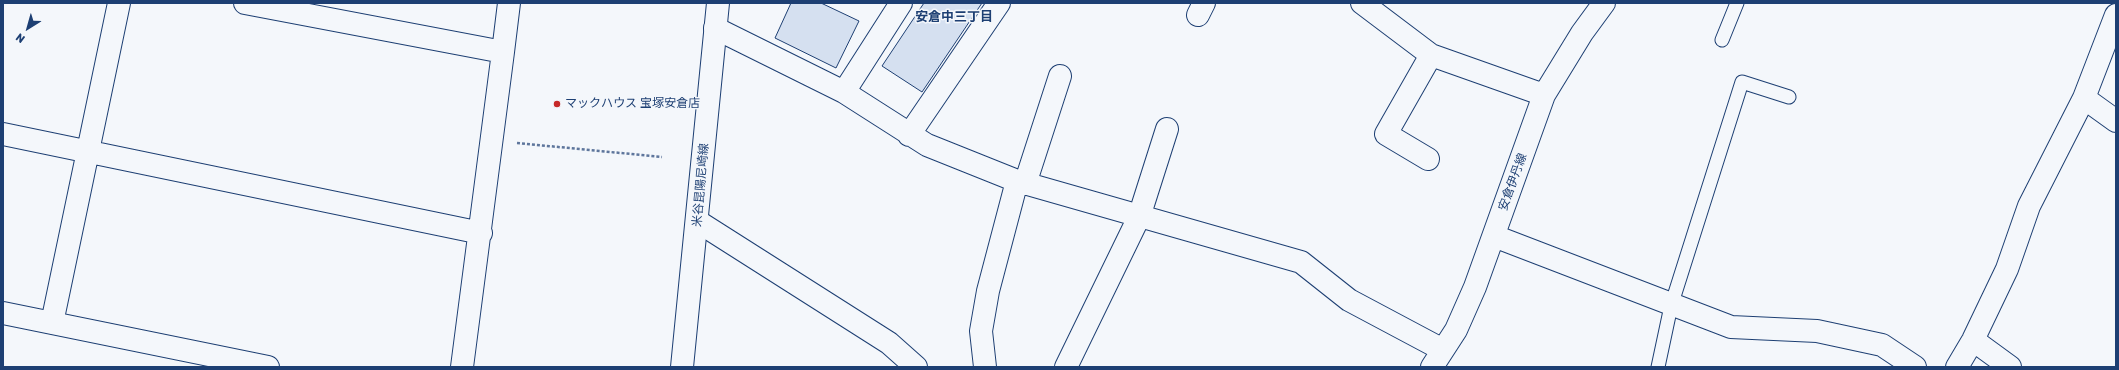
<!DOCTYPE html>
<html>
<head>
<meta charset="utf-8">
<style>
  body { margin:0 }
  #map { position:relative; width:2119px; height:370px; overflow:hidden; background:#f4f7fb; font-family:Rubik,sans-serif }
  canvas { display:block }
  .frame { position:absolute; inset:0; border:4px solid #1d3f73; pointer-events:none }
  .north { position:absolute; left:8px; top:8px; width:40px; height:40px; -webkit-text-stroke:3px #f4f7fb; paint-order:stroke; rotate:217deg; font-size:11px; font-weight:700; line-height:16px; text-align:center; color:#1d3f73 }
  .north::after { content:''; display:block; margin:auto; width:14px; height:18px; background:#1d3f73; clip-path:polygon(50% 0,100% 100%,50% 72%,0 100%) }
</style>
</head>
<body>
<div id="map">
<canvas width="2119" height="370"></canvas>
<div class="frame"></div>
<div class="north">N</div>
</div>
<script>
const context = document.querySelector('canvas').getContext('2d');
context.lineJoin = 'round';
function fill(path, color) {
  context.fillStyle = color;
  context.fill(path, 'evenodd');
}
function shape(rows) {
  const path = new Path2D();
  for (const r of rows) {
    path.moveTo(r[0], r[1]);
    for (let i = 2; i < r.length; i += 2) path.lineTo(r[i], r[i + 1]);
  }
  return path;
}
function strokePath(path, color, width, dash) {
  context.strokeStyle = color;
  context.lineWidth = width;
  context.lineCap = dash ? 'butt' : 'round';
  context.setLineDash(dash || []);
  context.stroke(path);
}
function write(font, color, halo, rows, align = 'center') {
  context.font = font + ' Rubik,"Noto Sans JP",sans-serif';
  context.lineWidth = 3;
  context.setLineDash([]);
  context.textBaseline = 'middle';
  context.strokeStyle = halo;
  context.fillStyle = color;
  for (const [text, x, y, turn = 0] of rows) {
    context.save();
    context.translate(x, y);
    context.rotate((+turn || 0) * Math.PI / 180);
    context.textAlign = isNaN(turn) ? turn : align;
    if (halo) context.strokeText(text, 0, 0);
    context.fillText(text, 0, 0);
    context.restore();
  }
}
const building = shape([
  [791,3,821,3,859,21,836,68,775,38,791,3],
  [924,3,982,3,922,92,882,66,924,3]
]);
const path = shape([
  [517,143,662,157]
]);
const lane = shape([
  [1722,40,1737,3],
  [1658,367,1671,306,1742,82,1789,97]
]);
const street = shape([
  [245,3,503,52,509,3],
  [1362,3,1431,55,1544,95],
  [1198,15,1204,3],
  [715,28,844,92,927,145,1017,181,1301,262,1349,300,1443,350],
  [844,92,901,3],
  [2084,98,2116,121],
  [3,134,481,233],
  [909,135,999,3],
  [1428,159,1386,134,1431,55],
  [1025,184,1060,76],
  [697,221,889,343,916,367],
  [1494,236,1731,327,1817,331,1882,345,1915,367],
  [3,313,268,367],
  [52,323,119,3],
  [1973,340,2010,367],
  [462,367,503,52],
  [985,367,981,331,988,291,1017,181],
  [1066,367,1139,217,1167,129],
  [1432,367,1456,330,1475,287,1544,95,1582,33,1604,3],
  [1957,367,1973,340,2007,269,2029,206,2084,98,2116,15]
]);
const secondary = shape([
  [682,367,718,3]
]);
const markers = [
  [557,104,4,"#c62828"]
];
const poiNames = [
  ["マックハウス 宝塚安倉店",565,104]
];
const streetNames = [
  ["安倉伊丹線",1513,182,-70],
  ["米谷昆陽尼崎線",701,185,-85]
];
const neighbourhoodNames = [
  ["安倉中三丁目",954,17]
];
fill(building, '#d5e0f0');
strokePath(building, '#1d3f73', 1);
strokePath(lane, '#1d3f73', 15);
strokePath(street, '#1d3f73', 24);
strokePath(secondary, '#1d3f73', 24);
strokePath(path, '#5e769c', 2.5, [3, 2]);
strokePath(lane, '#f4f7fb', 13);
strokePath(street, '#f4f7fb', 22);
strokePath(secondary, '#f4f7fb', 22);
for (const [x, y, r, color] of markers) {
  const dot = new Path2D();
  dot.arc(x, y, r, 0, 2 * Math.PI);
  context.fillStyle = color;
  context.fill(dot);
  strokePath(dot, '#f4f7fb', 1.5);
}
write('12px', '#1d3f73', '#f4f7fb', poiNames, 'left');
write('12px', '#1d3f73', '#f4f7fb', streetNames);
write('bold 13px', '#1d3f73', '#f4f7fb', neighbourhoodNames);
</script>
</body>
</html>
